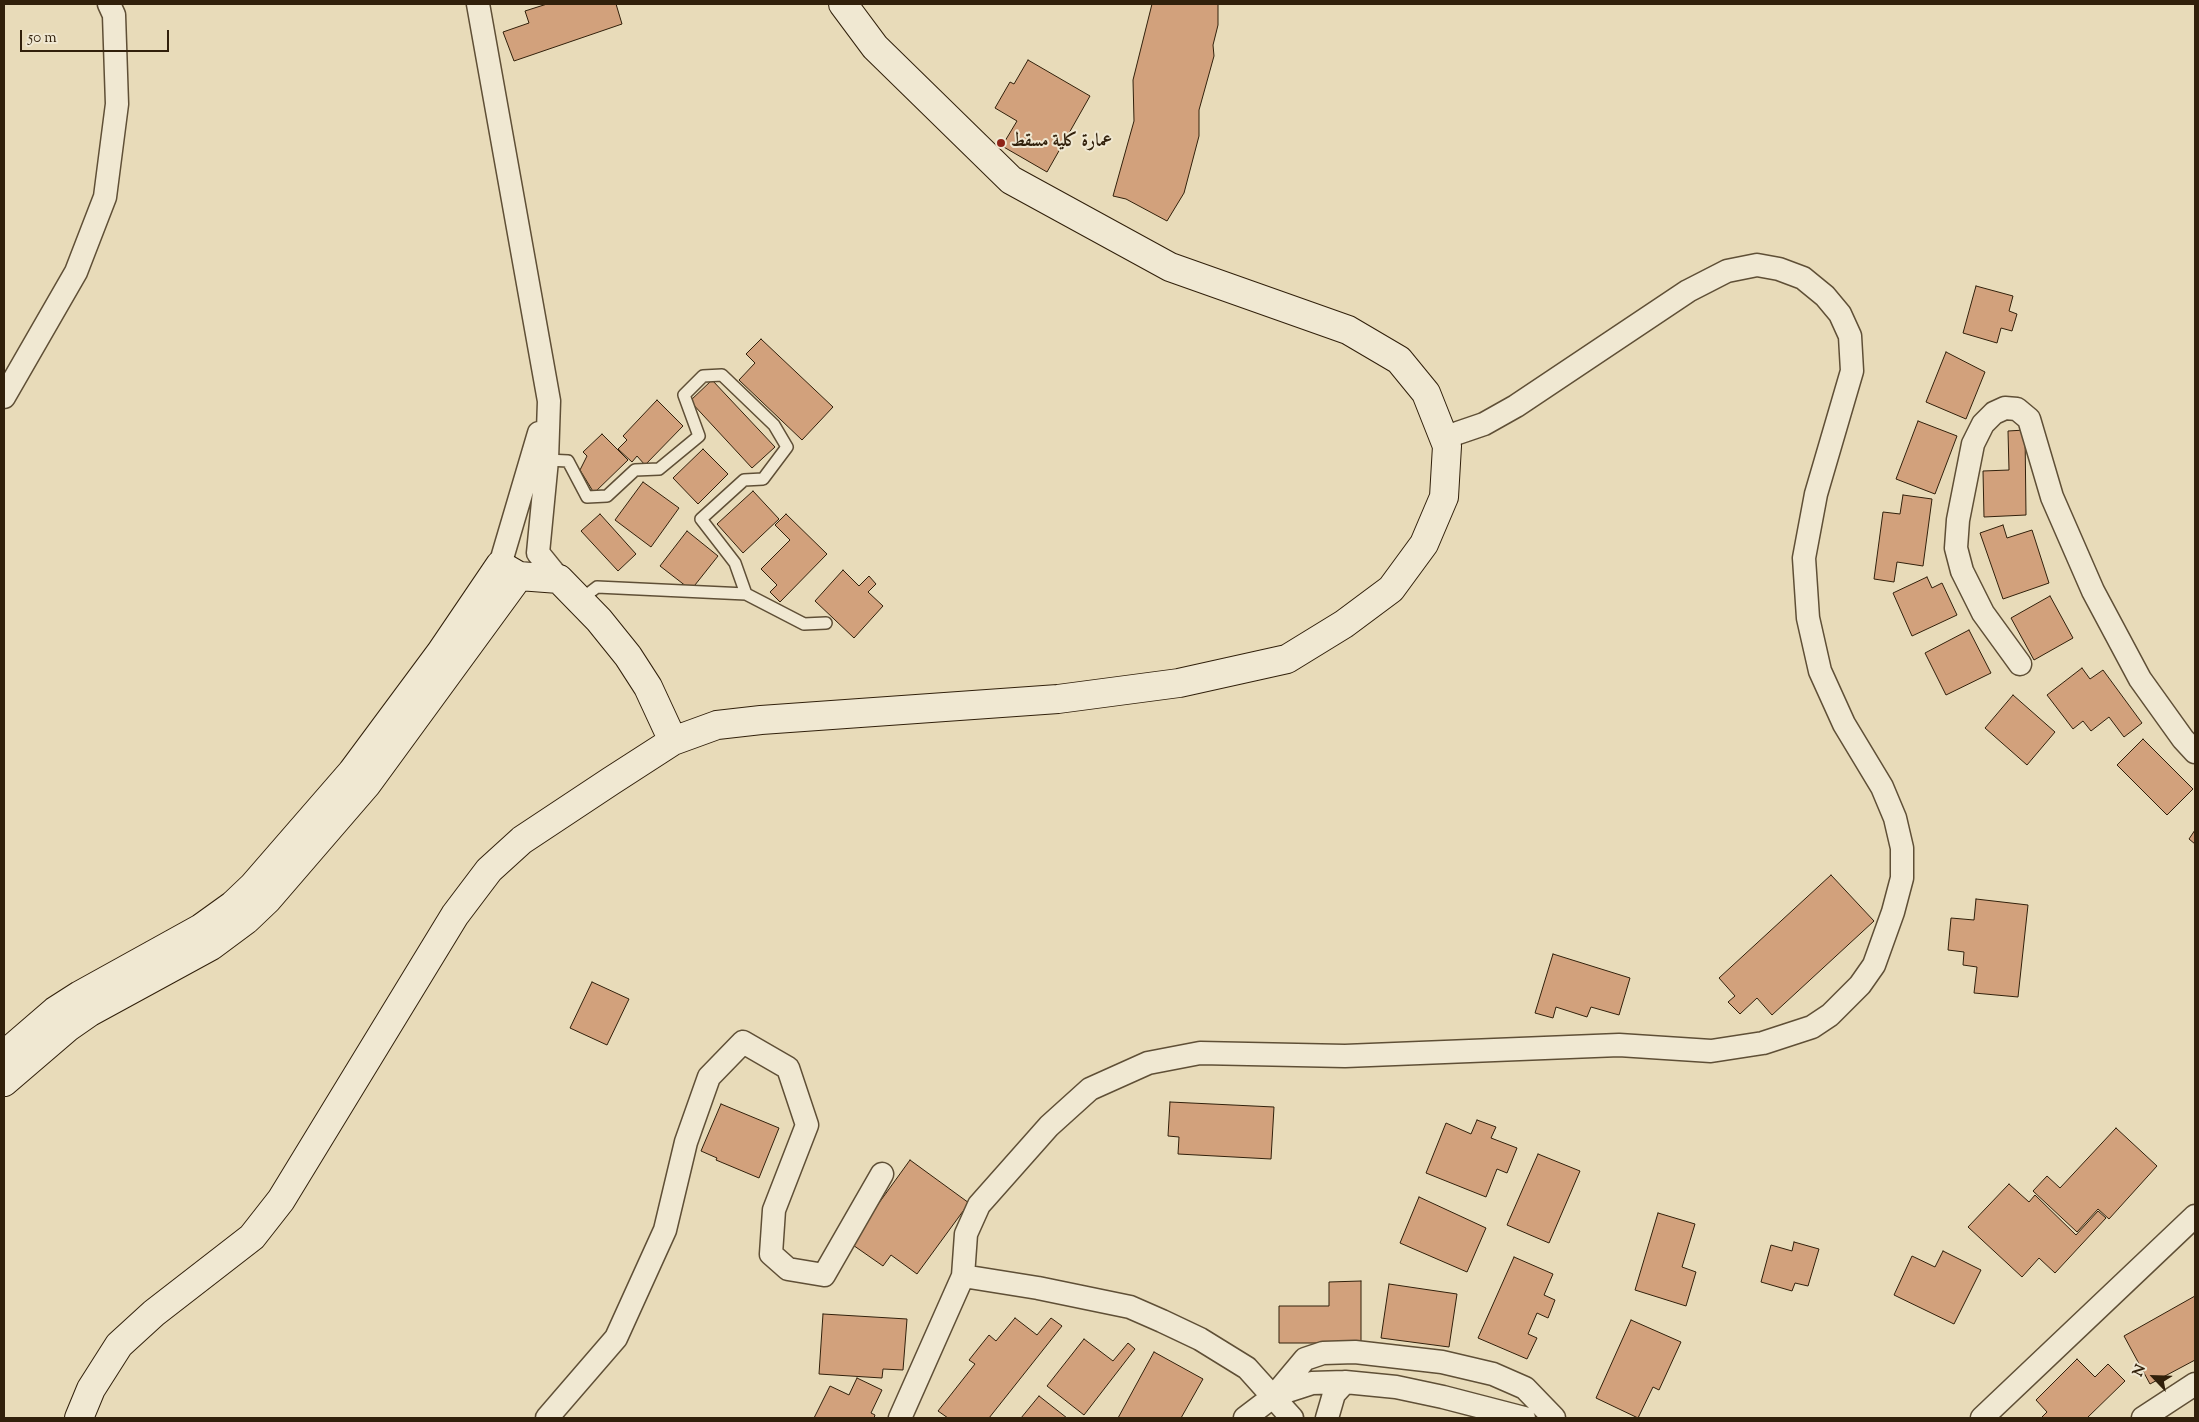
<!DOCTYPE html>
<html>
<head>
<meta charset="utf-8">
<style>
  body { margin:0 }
  #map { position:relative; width:2199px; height:1422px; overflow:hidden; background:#e8dbb9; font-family:"Sorts Mill Goudy",serif }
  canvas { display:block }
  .frame { position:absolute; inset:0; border:5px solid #31200b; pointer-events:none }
  .north { position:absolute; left:2129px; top:1352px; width:50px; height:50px; -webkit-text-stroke:4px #f0e8d2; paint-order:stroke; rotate:294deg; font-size:14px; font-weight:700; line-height:20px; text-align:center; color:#31200b }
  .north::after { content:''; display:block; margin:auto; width:18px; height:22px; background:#31200b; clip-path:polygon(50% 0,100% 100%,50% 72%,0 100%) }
  .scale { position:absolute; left:20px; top:30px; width:149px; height:22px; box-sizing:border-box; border:2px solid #31200b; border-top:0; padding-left:6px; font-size:15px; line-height:18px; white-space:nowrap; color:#31200b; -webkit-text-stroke:4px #f0e8d2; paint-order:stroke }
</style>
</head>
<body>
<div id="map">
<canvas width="2199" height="1422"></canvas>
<div class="frame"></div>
<div class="north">N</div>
<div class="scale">50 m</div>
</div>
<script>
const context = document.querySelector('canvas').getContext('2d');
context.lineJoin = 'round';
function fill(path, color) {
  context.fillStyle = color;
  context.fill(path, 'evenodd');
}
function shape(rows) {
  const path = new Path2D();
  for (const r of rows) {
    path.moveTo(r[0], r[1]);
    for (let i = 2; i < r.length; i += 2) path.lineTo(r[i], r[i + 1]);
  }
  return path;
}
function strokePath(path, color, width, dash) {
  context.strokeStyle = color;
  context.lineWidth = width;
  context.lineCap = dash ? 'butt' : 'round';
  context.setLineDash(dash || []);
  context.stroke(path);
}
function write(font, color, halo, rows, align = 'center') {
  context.font = font + ' "Sorts Mill Goudy",Amiri,serif';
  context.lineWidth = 4;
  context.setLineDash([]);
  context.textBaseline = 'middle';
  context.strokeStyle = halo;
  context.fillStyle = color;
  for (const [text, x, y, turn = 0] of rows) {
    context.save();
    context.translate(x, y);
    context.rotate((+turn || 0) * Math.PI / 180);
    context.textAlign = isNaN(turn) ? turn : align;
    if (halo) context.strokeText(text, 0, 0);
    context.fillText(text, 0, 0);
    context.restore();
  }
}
const building = shape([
  [547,4,616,4,622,24,514,61,503,32,529,23,525,11,547,4],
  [1152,4,1218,4,1218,25,1213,45,1214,56,1199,110,1199,136,1184,193,1167,221,1126,199,1113,196,1134,121,1133,80,1152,4],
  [1028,60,1090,96,1047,172,1002,146,1017,121,995,108,1010,82,1014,84,1028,60],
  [1976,286,2013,296,2009,311,2017,314,2012,331,2001,328,1997,343,1963,333,1976,286],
  [761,339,833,407,802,440,739,380,755,363,746,354,761,339],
  [1946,352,1985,372,1966,419,1926,402,1946,352],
  [712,380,775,447,752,468,690,401,712,380],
  [657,400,683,426,645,465,637,456,632,462,618,449,627,440,623,436,657,400],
  [1918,421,1957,436,1935,494,1896,479,1918,421],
  [2025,430,2026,515,1984,517,1983,471,2009,470,2008,431,2025,430],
  [602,434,628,460,594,493,580,470,587,456,583,452,602,434],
  [703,449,728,474,698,504,673,478,703,449],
  [643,482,679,508,651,547,615,520,643,482],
  [753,491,779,519,743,553,717,524,753,491],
  [1903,495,1932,499,1923,566,1897,562,1894,582,1874,579,1883,512,1900,514,1903,495],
  [600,514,636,554,618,571,581,531,600,514],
  [786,514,827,554,780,602,770,592,777,585,761,569,790,540,775,525,786,514],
  [2003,525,2007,538,2032,530,2049,583,2003,599,1980,533,2003,525],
  [687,531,718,556,691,590,660,566,687,531],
  [843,570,859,586,869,576,876,584,868,592,883,606,854,638,815,601,843,570],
  [1927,577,1932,588,1942,583,1957,615,1912,636,1893,593,1927,577],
  [2050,596,2073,638,2034,660,2011,618,2050,596],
  [1969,630,1991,673,1946,695,1925,653,1969,630],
  [2082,668,2090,679,2103,670,2142,723,2124,737,2109,717,2091,731,2083,721,2073,729,2047,695,2082,668],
  [2013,695,2055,732,2027,765,1985,728,2013,695],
  [2143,739,2193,789,2167,815,2117,765,2143,739],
  [2195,830,2195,844,2189,839,2195,830],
  [1831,875,1874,921,1772,1015,1757,998,1740,1014,1728,1002,1735,996,1719,978,1831,875],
  [1976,899,2028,905,2018,997,1974,993,1977,967,1963,965,1964,952,1948,950,1951,918,1974,920,1976,899],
  [1553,954,1630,978,1619,1015,1591,1007,1587,1017,1556,1007,1553,1018,1535,1013,1553,954],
  [592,982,629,999,607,1045,570,1028,592,982],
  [1170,1102,1274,1107,1271,1159,1178,1154,1179,1137,1168,1136,1170,1102],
  [721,1104,779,1128,759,1178,716,1160,717,1158,701,1151,721,1104],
  [1477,1120,1496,1127,1491,1138,1517,1148,1507,1173,1497,1169,1486,1197,1426,1173,1446,1123,1471,1134,1477,1120],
  [2116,1128,2157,1166,2109,1219,2098,1209,2077,1232,2033,1191,2047,1176,2060,1188,2116,1128],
  [1538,1154,1580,1171,1549,1243,1507,1225,1538,1154],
  [910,1160,969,1203,917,1274,891,1255,883,1266,850,1243,910,1160],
  [2009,1184,2029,1202,2035,1195,2076,1235,2098,1211,2106,1218,2055,1273,2039,1258,2022,1277,1968,1227,2009,1184],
  [1419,1197,1486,1228,1467,1272,1400,1243,1419,1197],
  [1658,1213,1695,1224,1682,1267,1696,1272,1686,1306,1635,1290,1658,1213],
  [1794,1242,1819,1249,1808,1286,1795,1283,1792,1291,1761,1282,1771,1245,1792,1251,1794,1242],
  [1943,1251,1981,1270,1954,1324,1894,1295,1912,1256,1935,1267,1943,1251],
  [1514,1257,1553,1274,1544,1295,1555,1300,1548,1318,1537,1313,1528,1334,1537,1338,1527,1359,1478,1338,1514,1257],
  [1361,1281,1361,1343,1279,1343,1279,1306,1329,1306,1329,1282,1361,1281],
  [1389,1284,1457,1294,1449,1347,1381,1338,1389,1284],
  [2195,1296,2195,1360,2150,1384,2124,1336,2195,1296],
  [823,1314,907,1319,903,1370,883,1369,882,1378,819,1374,823,1314],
  [1015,1318,1037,1335,1051,1318,1062,1326,989,1418,948,1418,938,1411,975,1364,969,1360,989,1335,996,1341,1015,1318],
  [1631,1320,1681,1342,1659,1390,1653,1387,1638,1418,1596,1398,1631,1320],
  [1084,1339,1113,1361,1128,1343,1135,1349,1084,1415,1047,1386,1084,1339],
  [1154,1352,1203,1379,1181,1418,1118,1418,1154,1352],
  [2077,1359,2095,1377,2108,1364,2125,1381,2087,1418,2041,1418,2047,1412,2036,1400,2077,1359],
  [857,1378,882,1390,871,1413,875,1415,874,1418,814,1418,830,1386,849,1395,857,1378],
  [1039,1396,1067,1418,1021,1418,1039,1396]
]);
const lane = shape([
  [547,460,568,461,587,497,607,496,635,470,659,469,699,436,684,395,703,376,722,375,774,425,787,447,763,479,744,480,701,519,735,563,746,594],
  [580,600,597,587,746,594,804,624,826,623]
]);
const street = shape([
  [478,4,549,401,547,460,538,553,559,579],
  [4,397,76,272,105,197,117,104,114,15,109,4],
  [500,565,539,433],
  [2020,664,1983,613,1962,571,1956,548,1958,520,1973,444,1983,424,1994,413,2005,408,2017,409,2029,419,2052,497,2093,591,2140,679,2183,739,2195,752],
  [963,1276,1038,1288,1130,1307,1162,1321,1200,1339,1247,1368,1292,1418],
  [1275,1395,1312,1383,1345,1382,1396,1387,1443,1397,1524,1418],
  [547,1418,616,1338,665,1230,686,1142,709,1077,743,1042,788,1068,807,1125,774,1210,771,1254,788,1269,824,1275,882,1174],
  [900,1418,963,1276,966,1234,979,1205,1049,1126,1090,1089,1148,1063,1200,1053,1345,1056,1619,1045,1711,1051,1763,1043,1812,1027,1830,1015,1860,985,1874,965,1893,912,1902,878,1902,848,1895,818,1882,787,1844,724,1820,671,1808,618,1804,558,1816,494,1852,371,1850,336,1840,314,1825,296,1803,278,1779,269,1757,265,1727,271,1688,291,1516,406,1484,424,1443,438],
  [1245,1418,1274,1396,1305,1359,1323,1353,1355,1352,1442,1362,1493,1374,1525,1388,1554,1418],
  [1327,1418,1334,1394,1345,1382],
  [1982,1418,2195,1216],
  [2143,1418,2195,1384]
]);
const secondary = shape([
  [4,1055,55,1011,80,995,201,928,233,905,253,886,352,772,441,652,500,565,519,576,559,579,599,620,628,656,648,687,673,741],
  [4,1082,67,1028,90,1012,211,946,246,920,267,900,367,784,519,576],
  [79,1418,91,1389,119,1345,154,1313,252,1237,281,1200,455,915,489,870,522,840,611,781,673,741,717,725,761,720,1058,699,1179,683,1287,659,1344,624,1391,589,1424,544,1444,497,1447,446,1426,393,1399,360,1348,330,1170,267,1011,180,875,47,843,4]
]);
const markers = [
  [1001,143,5,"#8f2418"]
];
const poiNames = [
  ["عمارة كلية مسقط",1011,143]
];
fill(building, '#d2a17c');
strokePath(building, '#31200b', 1);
strokePath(lane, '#5f4f36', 14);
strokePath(street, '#5f4f36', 25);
strokePath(secondary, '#31200b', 30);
strokePath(lane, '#f0e8d2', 11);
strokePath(street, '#f0e8d2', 22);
strokePath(secondary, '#f0e8d2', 28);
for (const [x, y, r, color] of markers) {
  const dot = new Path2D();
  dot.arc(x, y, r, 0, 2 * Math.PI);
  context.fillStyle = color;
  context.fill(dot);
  strokePath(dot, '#f0e8d2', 2);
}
write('bold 18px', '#31200b', '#f0e8d2', poiNames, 'left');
</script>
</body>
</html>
